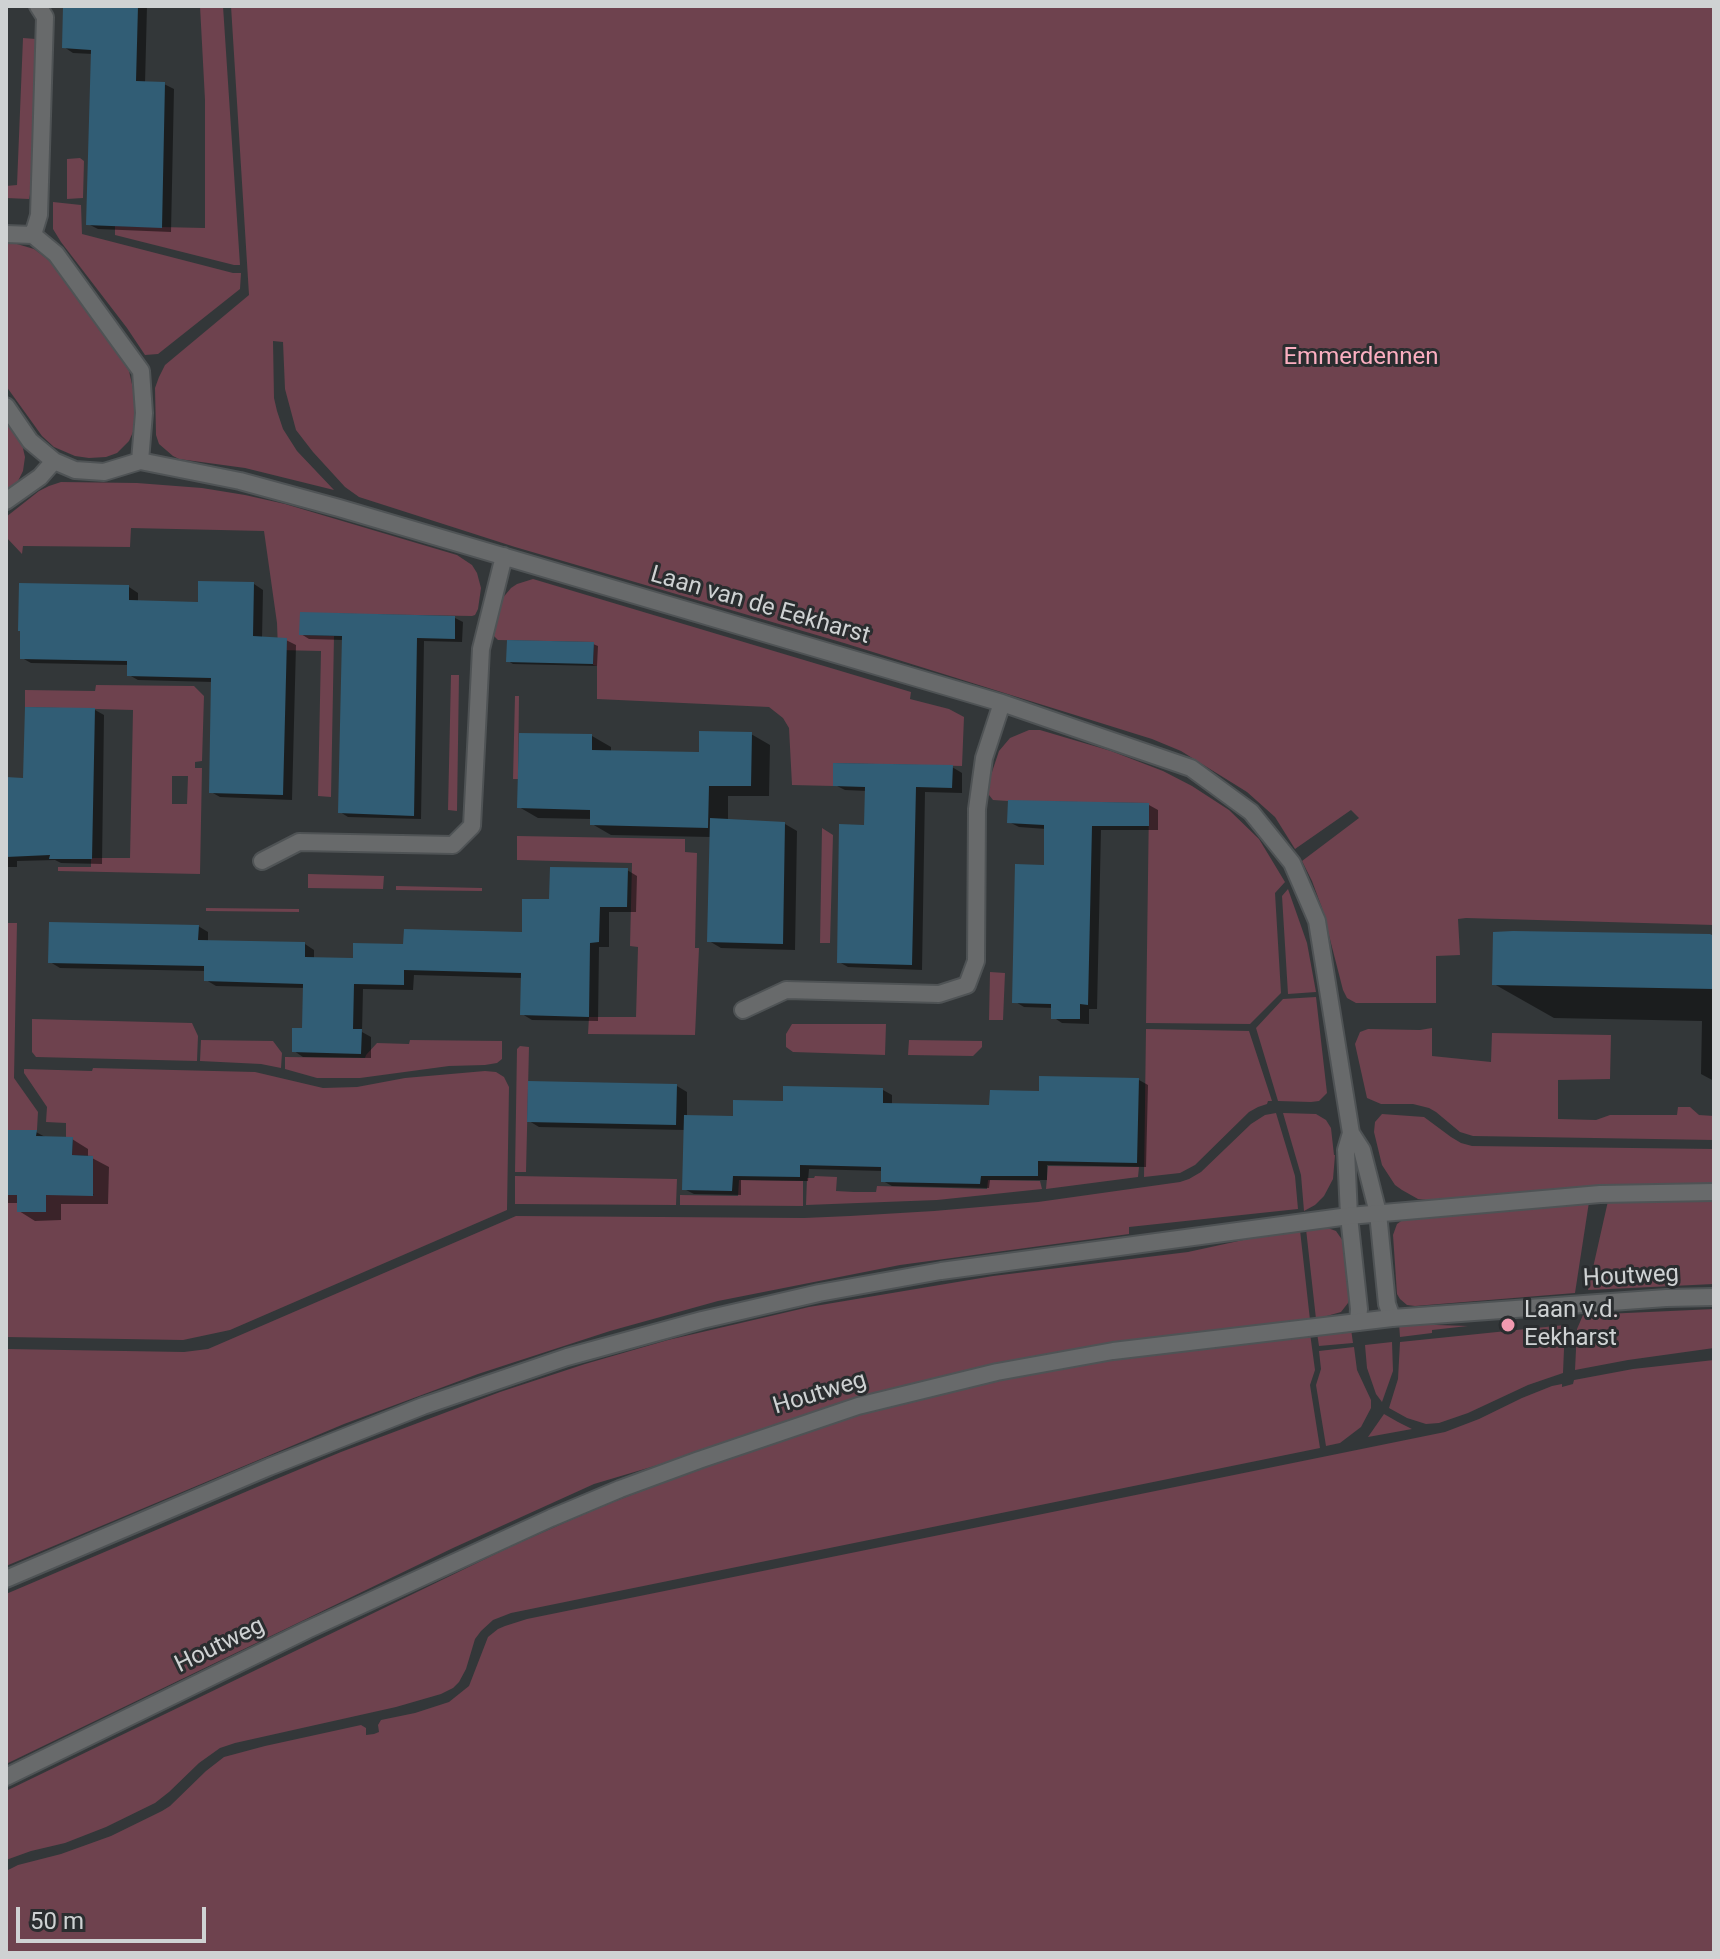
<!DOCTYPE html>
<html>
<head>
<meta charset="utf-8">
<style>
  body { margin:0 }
  #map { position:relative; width:1720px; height:1959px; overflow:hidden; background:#333739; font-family:Roboto,sans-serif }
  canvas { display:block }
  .frame { position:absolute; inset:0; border:8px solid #cfd2d3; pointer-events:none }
  .scale { position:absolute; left:16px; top:1907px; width:190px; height:36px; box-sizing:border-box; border:4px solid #cfd2d3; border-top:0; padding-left:10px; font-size:24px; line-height:28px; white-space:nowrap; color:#cfd2d3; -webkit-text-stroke:6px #2a2d2f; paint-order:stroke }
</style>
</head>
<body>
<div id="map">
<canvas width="1720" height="1959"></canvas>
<div class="frame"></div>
<div class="scale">50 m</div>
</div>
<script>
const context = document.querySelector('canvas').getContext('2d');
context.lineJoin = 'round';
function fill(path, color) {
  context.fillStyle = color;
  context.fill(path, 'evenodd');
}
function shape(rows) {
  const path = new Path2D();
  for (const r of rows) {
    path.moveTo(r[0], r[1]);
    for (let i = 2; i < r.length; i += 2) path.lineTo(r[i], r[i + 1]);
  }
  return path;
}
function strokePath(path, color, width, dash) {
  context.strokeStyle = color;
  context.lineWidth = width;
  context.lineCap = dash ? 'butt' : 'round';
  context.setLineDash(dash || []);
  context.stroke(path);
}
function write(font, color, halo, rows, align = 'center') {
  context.font = font + ' Roboto,sans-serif';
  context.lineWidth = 6;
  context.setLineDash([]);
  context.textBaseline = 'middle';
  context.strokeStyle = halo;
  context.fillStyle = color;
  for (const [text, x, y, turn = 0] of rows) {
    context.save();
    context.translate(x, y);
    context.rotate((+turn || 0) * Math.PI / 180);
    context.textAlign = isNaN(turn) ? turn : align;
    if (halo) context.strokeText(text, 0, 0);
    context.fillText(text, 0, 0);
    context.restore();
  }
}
const green = shape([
  [200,6,223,6,240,265,234,265,115,235,115,226,205,228,205,100],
  [231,6,1714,6,1714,925,1466,918,1458,919,1460,955,1436,956,1436,1003,1356,1003,1347,998,1343,990,1322,908,1312,881,1302,861,1359,818,1351,810,1295,849,1275,817,1247,792,1181,751,1152,739,844,643,515,547,359,497,345,487,313,452,296,430,285,389,283,342,273,341,274,398,277,411,283,429,297,451,334,490,245,468,179,459,173,456,159,444,156,435,155,388,159,377,165,365,249,295],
  [23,38,36,39,34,142,31,190,29,199,6,198,6,186,17,185],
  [80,158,84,161,83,198,67,199,67,159],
  [53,202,81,205,82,234,233,273,241,273,240,289,158,354,145,355,127,328,61,242,53,229],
  [6,244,17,244,34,249,50,261,122,359,129,371,134,393,135,422,133,432,129,441,117,453,106,457,89,458,75,456,54,447,42,436,6,386],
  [6,420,22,444,25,457,23,471,18,481,6,491],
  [61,482,137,483,202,488,245,495,285,504,457,555,472,565,477,573,481,588,478,609,475,615,472,616,300,613,300,635,334,636,331,797,318,796,321,651,278,650,277,623,264,531,131,528,130,547,23,546,22,554,6,537,6,517,39,491,49,486],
  [533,579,911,692,910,699,949,709,964,717,962,766,833,763,833,786,792,785,789,728,783,718,769,707,597,699,597,666,593,665,594,642,498,640,493,635,501,600,511,588,517,584],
  [451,675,459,675,457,811,448,810],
  [96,685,194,686,204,696,202,761,195,762,195,768,202,768,200,874,58,871,58,867,91,867,91,858,130,858,133,710,25,707,25,690,95,691],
  [172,776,188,776,187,804,172,804],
  [515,696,519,696,518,779,513,779],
  [1029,730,1040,730,1111,751,1163,771,1192,786,1229,810,1259,839,1285,882,1275,893,1281,993,1250,1024,1146,1023,1149,803,1008,801,993,800,989,795,987,787,999,751,1010,738],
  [822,828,833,835,830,943,820,943],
  [517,836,685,839,685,852,697,853,695,948,699,948,695,1035,588,1034,589,1017,636,1017,638,947,630,946,632,863,517,860],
  [308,874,384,876,383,889,308,888],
  [396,886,482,888,482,891,396,890],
  [1288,889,1307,943,1316,992,1288,994,1282,896],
  [206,908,299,909,299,912,206,911],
  [6,923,17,923,14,1078,38,1112,37,1130,8,1130,8,1139,6,1139],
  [990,972,1005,973,1003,1020,989,1020],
  [1316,997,1327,1093,1319,1101,1311,1102,1278,1101,1256,1028,1283,999],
  [32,1019,192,1023,198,1036,197,1061,36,1057,32,1052],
  [792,1024,886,1024,885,1055,793,1052,786,1047,786,1034],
  [1432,1028,1432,1056,1491,1062,1492,1033,1611,1035,1610,1079,1558,1080,1558,1119,1596,1120,1610,1115,1677,1115,1678,1107,1690,1107,1699,1115,1714,1116,1714,1140,1473,1136,1460,1132,1436,1112,1429,1108,1413,1104,1381,1104,1367,1098,1355,1044,1360,1032,1368,1029,1420,1030],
  [1146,1029,1249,1031,1272,1101,1268,1101,1267,1104,1258,1107,1249,1112,1195,1165,1180,1173,1144,1177],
  [201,1040,273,1041,282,1053,281,1068,261,1064,200,1061],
  [410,1040,502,1041,502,1059,497,1063,485,1065,449,1066,360,1078,317,1078,285,1069,285,1057,365,1058,366,1055,377,1043,409,1044],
  [909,1040,982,1041,982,1047,973,1056,908,1055],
  [520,1046,529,1047,526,1172,515,1172,517,1049],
  [93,1068,255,1072,323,1088,357,1087,405,1078,485,1071,496,1072,504,1077,509,1087,507,1210,230,1330,183,1340,6,1337,6,1195,17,1195,17,1212,45,1212,46,1195,94,1195,93,1194,93,1156,72,1155,73,1137,66,1137,66,1123,46,1122,47,1107,24,1073,24,1069,92,1071],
  [1276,1113,1295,1176,1298,1209,1129,1227,1129,1234,900,1265,718,1301,610,1331,478,1374,344,1424,6,1566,6,1349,184,1352,208,1349,516,1216,804,1218,850,1216,934,1211,1038,1202,1180,1182,1189,1179,1201,1172,1251,1124,1265,1115],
  [1283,1113,1316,1114,1326,1120,1331,1128,1334,1155,1335,1155,1333,1179,1324,1196,1315,1205,1304,1211,1301,1175],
  [1382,1114,1424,1117,1451,1137,1461,1143,1472,1146,1714,1149,1714,1186,1697,1185,1569,1188,1439,1201,1418,1199,1402,1190,1395,1185,1382,1165,1374,1132,1375,1122],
  [1048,1166,1139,1167,1138,1177,1046,1189],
  [515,1176,677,1179,676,1205,515,1204],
  [815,1176,837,1177,836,1191,854,1192,876,1192,877,1186,987,1189,988,1180,1040,1181,1042,1189,937,1200,806,1205,807,1178,814,1178],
  [739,1180,803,1181,803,1206,680,1205,680,1195,738,1196],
  [1651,1199,1714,1200,1714,1284,1588,1290,1608,1201],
  [1589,1202,1575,1293,1415,1306,1407,1305,1400,1299,1397,1294,1393,1235,1397,1224,1404,1219],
  [1325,1227,1336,1231,1343,1241,1350,1294,1348,1303,1341,1312,1316,1319,1306,1229],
  [1300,1230,1310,1320,1110,1344,1055,1353,973,1369,901,1388,705,1451,594,1484,453,1548,6,1764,6,1594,257,1487,341,1452,500,1392,585,1364,668,1340,809,1307,898,1292,993,1276,1188,1252,1266,1235],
  [1714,1309,1714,1348,1628,1360,1575,1370,1577,1329,1583,1315],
  [1399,1323,1437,1325,1468,1326,1432,1330,1432,1333,1400,1337],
  [1565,1325,1563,1373,1528,1385,1468,1413,1439,1423,1426,1424,1407,1418,1389,1408,1398,1379,1400,1342],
  [1351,1329,1353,1343,1319,1346,1317,1333],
  [1310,1333,1315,1370,1310,1385,1320,1448,511,1613,493,1620,481,1631,475,1639,466,1669,459,1682,453,1688,441,1694,396,1707,235,1743,220,1748,199,1763,169,1792,155,1803,106,1827,65,1843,31,1851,6,1860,6,1791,512,1546,600,1507,762,1445,838,1420,1000,1378,1098,1360],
  [1392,1342,1393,1371,1382,1402,1376,1394,1367,1368,1365,1345],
  [1354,1347,1357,1370,1371,1400,1371,1408,1361,1427,1340,1443,1326,1446,1316,1385,1321,1369,1319,1351],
  [1714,1360,1714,1953,6,1953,6,1871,18,1865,61,1854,111,1836,162,1811,170,1806,206,1771,224,1757,265,1746,361,1725,366,1728,366,1735,374,1734,379,1732,378,1725,381,1720,415,1713,449,1702,469,1686,488,1637,498,1629,505,1626,527,1619,1445,1432,1479,1419,1522,1398,1552,1386,1562,1384,1562,1387,1573,1384,1574,1380,1633,1369],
  [1384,1414,1398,1422,1412,1429,1368,1437]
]);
const shadow = shape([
  [65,6,147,6,145,84,164,84,174,89,171,232,98,229,88,224,93,54,73,53,64,47],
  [254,584,263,590,262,639,286,640,296,645,292,800,220,797,211,792,213,682,138,680,129,675,129,665,31,663,22,658,129,587,138,593,138,602,200,604],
  [455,618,463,622,462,642,424,641,421,819,348,817,340,812,344,640,309,639,301,634],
  [593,644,598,646,597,666,513,664,508,661],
  [95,710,104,715,102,864,61,863,55,860,17,861,17,867,6,867,6,779,25,780],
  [751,734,770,745,769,796,728,796,728,821,785,824,797,831,795,950,721,948,709,941,711,837,611,835,592,824,592,819,538,818,519,807,592,736,611,747,611,752,701,754],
  [952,767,962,773,962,793,925,792,922,970,848,967,839,962,866,827,867,791,845,790,835,785],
  [1149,805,1158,810,1158,830,1101,830,1097,1009,1089,1009,1089,1024,1062,1023,1053,1017,1053,1008,1024,1007,1014,1001,1046,867,1046,829,1019,827,1009,822],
  [627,870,637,876,636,912,609,912,609,947,599,947,598,1021,532,1020,522,1014,523,978,414,975,413,990,363,989,362,1032,371,1037,371,1058,303,1057,294,1051,304,1030,305,988,216,986,206,980,206,971,60,968,50,962,198,926,208,932,208,942,305,944,314,950,314,959,355,960,405,946,524,934,550,901],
  [1714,937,1714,1081,1701,1074,1702,1021,1554,1018,1494,984],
  [1139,1080,1148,1085,1146,1167,1047,1165,1047,1180,990,1180,989,1188,892,1186,883,1181,883,1171,809,1169,808,1181,741,1180,741,1195,694,1194,684,1189,685,1130,539,1127,529,1121,677,1086,687,1092,687,1117,735,1118,785,1103,883,1090,892,1095,892,1106,991,1107,1041,1093],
  [36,1132,47,1138,72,1139,88,1149,88,1158,92,1158,109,1167,108,1204,61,1204,61,1220,35,1221,19,1211,19,1203,6,1203,6,1141]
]);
const building = shape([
  [63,6,138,6,136,81,165,82,162,228,86,225,91,50,62,48],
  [198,581,254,582,253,636,287,638,283,795,209,793,211,678,127,676,127,661,20,659,20,631,18,631,19,583,129,585,129,600,198,602],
  [300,612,455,616,455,639,417,638,414,816,338,813,342,636,299,635],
  [507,640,594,642,593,664,506,662],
  [25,707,95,708,92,859,49,859,50,855,6,857,6,777,23,778],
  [699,731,752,732,751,786,709,786,708,828,590,825,590,810,517,808,519,733,592,734,592,750,699,752],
  [833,763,953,765,952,788,916,787,912,965,837,963,839,824,864,825,865,787,833,786],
  [1008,800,1149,803,1149,826,1092,826,1088,1005,1080,1004,1080,1019,1051,1019,1051,1004,1012,1003,1015,864,1044,865,1044,825,1007,823],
  [710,818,785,822,783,944,707,942],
  [550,867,628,868,627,907,600,907,599,942,590,943,589,1017,520,1015,521,973,404,970,404,985,354,984,353,1029,362,1029,361,1054,292,1052,292,1028,302,1028,303,984,204,981,204,966,48,963,49,922,199,925,198,940,305,942,305,957,353,958,353,943,403,944,404,929,522,932,522,899,549,899],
  [1513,931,1710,934,1714,936,1714,989,1492,985,1493,932],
  [1039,1076,1139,1078,1137,1163,1038,1161,1038,1176,981,1176,980,1184,881,1182,881,1167,800,1165,800,1177,733,1176,732,1191,682,1190,684,1115,733,1116,733,1100,783,1101,783,1086,883,1088,883,1103,989,1105,990,1090,1039,1091],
  [528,1081,677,1084,676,1125,527,1122],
  [8,1130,37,1130,36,1136,73,1137,72,1155,93,1156,93,1196,46,1195,46,1212,17,1212,17,1195,6,1195,6,1139,8,1139]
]);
const minor = shape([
  [6,234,33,235,56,254,141,371,144,413,140,461],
  [33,235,39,215,45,17,38,6],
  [6,406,30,441,54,461,75,470,104,472,140,461,240,481,339,508,1002,703,1191,768,1251,812,1292,863,1317,921,1351,1133,1362,1150,1378,1213,1387,1304,1392,1318],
  [6,501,40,477,54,461],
  [262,861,299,842,453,845,472,826,481,649,504,556],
  [743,1010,786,990,939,994,967,985,976,961,977,809,984,758,1002,703],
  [1351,1133,1346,1150,1349,1216,1359,1309,1358,1322]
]);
const tertiary = shape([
  [6,1579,269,1467,423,1406,567,1357,702,1320,819,1293,941,1271,1349,1216,1600,1194,1714,1192],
  [6,1777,307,1630,551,1518,620,1489,699,1460,858,1406,997,1372,1113,1351,1392,1318,1666,1298,1714,1297]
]);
const markers = [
  [1508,1325,8,"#f19ab0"]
];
const parkNames = [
  ["Emmerdennen",1361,358]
];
const streetNames = [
  ["Laan van de Eekharst",760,606,16],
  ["Houtweg",1631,1277,-3],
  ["Houtweg",820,1394,-17],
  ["Houtweg",220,1646,-26]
];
const poiNames = [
  ["Laan v.d.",1524,1311],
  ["Eekharst",1524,1339]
];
fill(green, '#6e424e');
fill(shadow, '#0007');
fill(building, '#315d75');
strokePath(minor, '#4f5355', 20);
strokePath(tertiary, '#4f5355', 20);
strokePath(minor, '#686a6b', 16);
strokePath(tertiary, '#686a6b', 16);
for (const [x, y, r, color] of markers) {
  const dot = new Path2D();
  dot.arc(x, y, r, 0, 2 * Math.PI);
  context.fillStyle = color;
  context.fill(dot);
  strokePath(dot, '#2a2d2f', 3);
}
write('24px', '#fbafc1', '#2a2d2f', parkNames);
write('24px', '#cfd2d3', '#2a2d2f', streetNames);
write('24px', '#cfd2d3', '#2a2d2f', poiNames, 'left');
</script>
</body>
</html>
